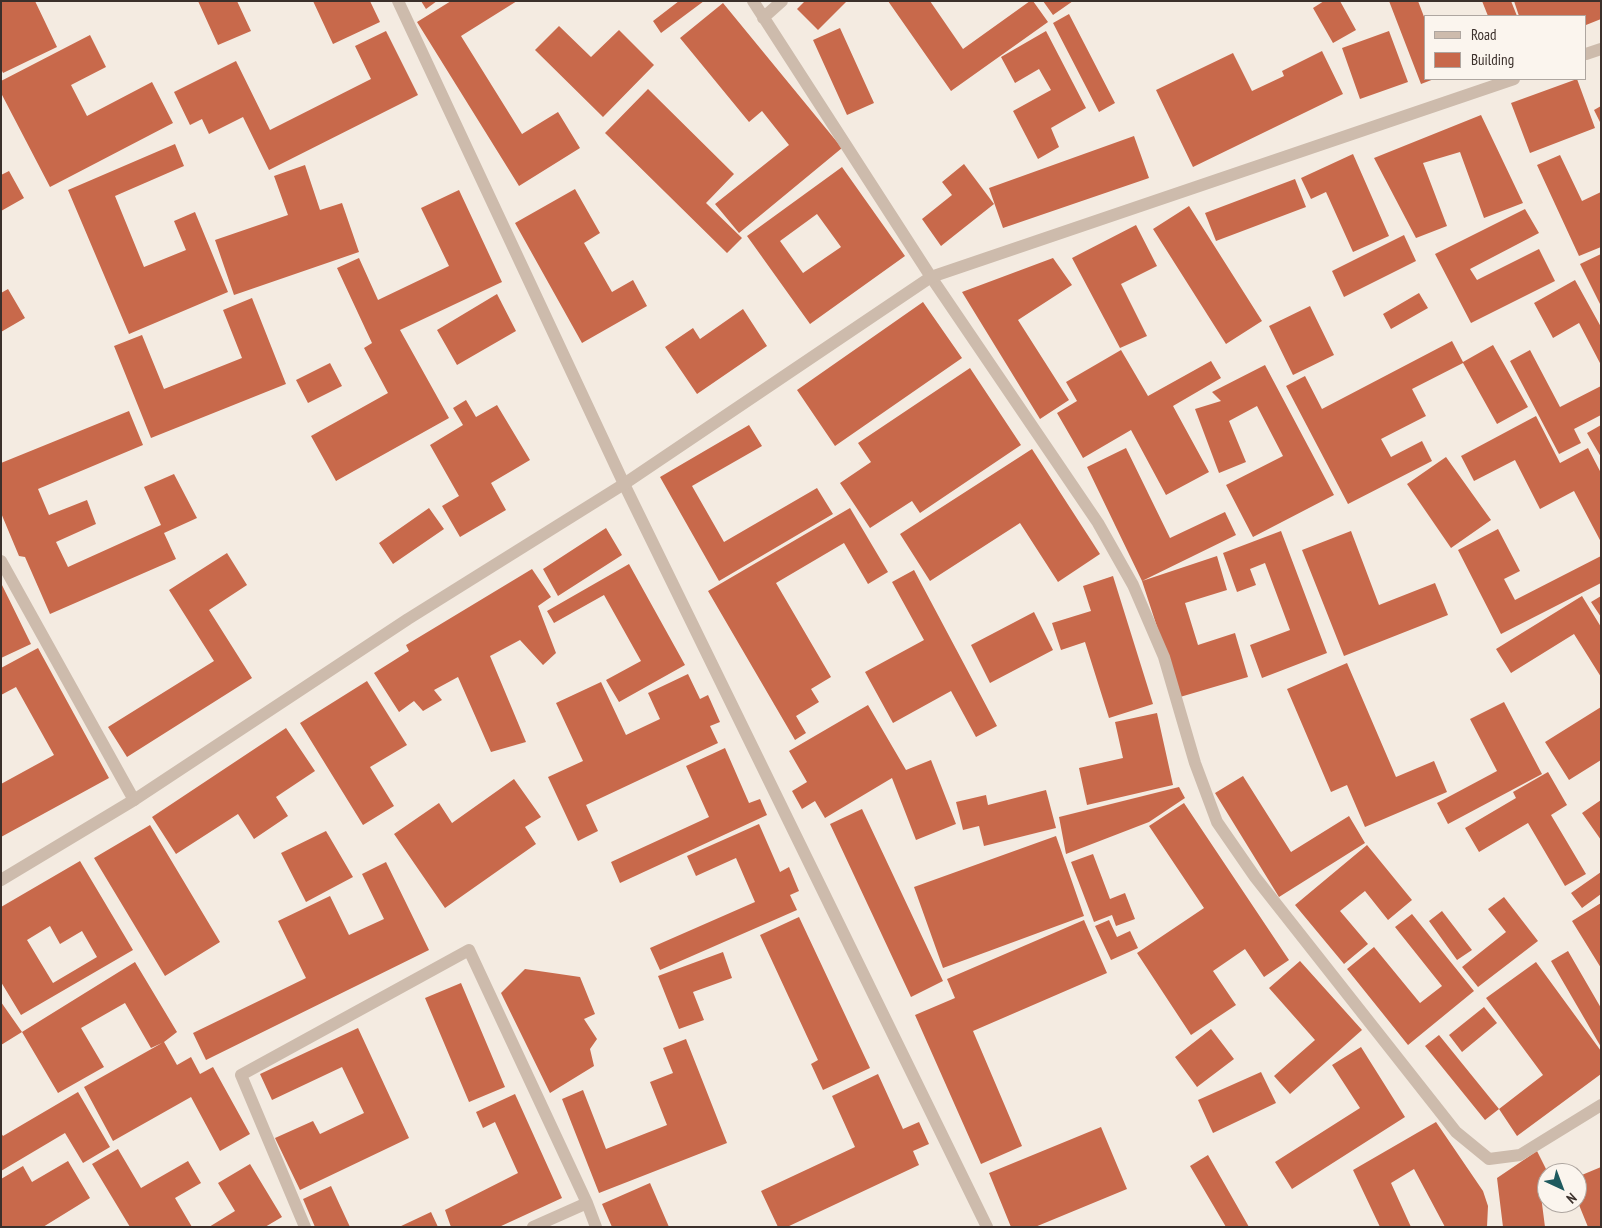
<!DOCTYPE html>
<html>
<head>
<meta charset="utf-8">
<style>
  body { margin:0 }
  #map { position:relative; width:1602px; height:1228px; overflow:hidden; background:#f4ebe1; font-family:"PT Sans Narrow",sans-serif }
  canvas { display:block }
  .frame { position:absolute; inset:0; border:2px solid #3b302b; pointer-events:none }
  .legend { position:absolute; left:1424px; top:15px; width:162px; height:65px; box-sizing:border-box; background:#fbf5ee; border:1px solid #aea6a0; margin:0; padding:6px 9px; list-style:none; font-size:15px; color:#3b302b }
  .legend li { display:flex; align-items:center; gap:10px; height:25px }
  .legend b { width:25px; border:1px solid #aea6a0 }
  .north { position:absolute; left:1537px; top:1163px; width:50px; height:50px; box-sizing:border-box; background:#fbf5ee; border:1px solid #aea6a0; border-radius:50%; rotate:137deg; font-size:14px; font-weight:700; line-height:20px; text-align:center; color:#3b302b }
  .north::after { content:''; display:block; margin:auto; width:18px; height:22px; background:#1f5a5e; clip-path:polygon(50% 0,100% 100%,50% 72%,0 100%) }
</style>
</head>
<body>
<div id="map">
<canvas width="1602" height="1228"></canvas>
<div class="frame"></div>
<ul class="legend">
<li><b style="height:6px;background:#cdbbac"></b>Road</li>
<li><b style="height:14px;background:#c8694b"></b>Building</li>
</ul>
<div class="north">N</div>
</div>
<script>
const context = document.querySelector('canvas').getContext('2d');
context.lineJoin = 'round';
function fill(path, color) {
  context.fillStyle = color;
  context.fill(path, 'evenodd');
}
function shape(rows) {
  const path = new Path2D();
  for (const r of rows) {
    path.moveTo(r[0], r[1]);
    for (let i = 2; i < r.length; i += 2) path.lineTo(r[i], r[i + 1]);
  }
  return path;
}
function strokePath(path, color, width, dash) {
  context.strokeStyle = color;
  context.lineWidth = width;
  context.lineCap = dash ? 'butt' : 'round';
  context.setLineDash(dash || []);
  context.stroke(path);
}
const building = shape([
  [1,1,35,1,57,47,3,73,1,69],
  [198,1,237,1,251,31,218,45],
  [313,1,370,1,380,22,333,44],
  [421,1,437,1,426,9],
  [451,1,517,1,461,36,522,134,558,112,580,148,519,186,417,22],
  [679,1,704,1,661,33,653,21],
  [805,1,847,1,818,30,797,9],
  [888,1,930,1,963,49,1030,1,1033,1,1048,22,951,91],
  [1043,1,1073,1,1053,15],
  [1324,1,1340,1,1356,30,1333,43,1313,8],
  [1389,1,1418,1,1426,22,1426,79,1434,79,1421,84],
  [1482,1,1511,1,1517,16,1488,16],
  [1514,1,1601,1,1601,19,1586,25,1586,16,1519,16],
  [723,3,842,148,739,233,715,204,789,145,762,111,749,122,680,38],
  [1069,14,1115,103,1099,112,1053,23],
  [559,26,591,57,619,30,654,65,603,117,535,50],
  [840,28,874,103,847,115,813,40],
  [386,31,418,95,269,170,243,117,209,134,202,119,190,125,174,92,236,61,270,130,371,79,355,46],
  [1046,31,1086,108,1051,128,1059,147,1038,159,1013,111,1051,90,1039,69,1015,83,1001,57],
  [1389,31,1408,82,1360,99,1342,48],
  [90,35,106,67,71,85,87,116,152,82,173,123,50,187,1,93,1,81],
  [1322,51,1343,94,1193,167,1156,90,1233,53,1252,91,1284,76,1282,71],
  [1577,79,1595,128,1530,153,1511,103],
  [648,89,734,174,706,203,742,238,727,253,605,133],
  [1601,106,1601,124,1594,110],
  [1481,115,1523,203,1484,218,1460,152,1423,163,1447,226,1416,238,1374,158],
  [1134,136,1149,178,1003,228,989,188],
  [175,144,184,166,115,196,144,267,186,250,174,221,195,212,228,292,129,334,68,190],
  [1353,154,1389,236,1353,252,1326,192,1311,199,1301,178],
  [1560,155,1582,201,1601,192,1601,247,1579,256,1537,165],
  [964,164,994,204,941,246,922,219,952,195,942,182],
  [305,165,320,210,342,203,359,252,234,295,215,240,288,215,274,176],
  [842,167,905,256,810,324,747,236],
  [817,214,841,247,803,273,780,241],
  [9,171,24,198,1,211,1,175],
  [1295,179,1306,207,1216,241,1205,213],
  [575,189,600,233,584,243,612,292,633,280,647,306,582,343,515,223],
  [459,190,502,282,400,330,449,418,336,481,311,436,388,393,364,348,372,343,337,268,359,258,378,300,449,266,421,208],
  [1189,206,1262,321,1226,344,1153,229],
  [1525,209,1539,233,1470,269,1477,280,1539,249,1555,281,1471,323,1435,254],
  [1136,225,1157,266,1121,284,1147,336,1120,348,1072,258],
  [1404,235,1416,261,1344,297,1332,271],
  [1601,254,1601,306,1580,264],
  [1053,258,1072,285,1018,320,1069,400,1040,419,962,292],
  [1575,280,1601,327,1601,365,1579,323,1553,338,1534,303],
  [8,289,25,318,1,332,1,293],
  [1419,293,1428,308,1391,329,1383,314],
  [497,294,516,331,457,365,437,330],
  [252,298,286,384,151,438,114,346,142,335,164,389,242,358,223,310],
  [923,302,962,358,835,446,797,390],
  [1310,306,1334,355,1293,375,1269,326],
  [743,309,767,346,697,394,665,347,693,328,700,339],
  [1452,341,1463,362,1493,345,1528,407,1497,424,1463,363,1412,389,1426,416,1381,439,1391,457,1422,441,1432,461,1348,504,1286,386,1305,376,1322,409],
  [1121,350,1148,396,1211,361,1221,378,1173,406,1209,472,1166,495,1131,430,1083,458,1057,413,1077,401,1066,382],
  [1530,350,1560,407,1601,386,1601,415,1574,429,1581,443,1559,454,1510,361],
  [330,363,342,386,308,403,296,380],
  [1265,365,1334,495,1253,537,1226,485,1283,456,1257,406,1229,421,1246,462,1219,473,1195,409,1221,401,1212,392],
  [970,368,1021,445,920,513,912,501,870,528,840,483,871,462,858,443],
  [466,400,476,417,497,405,530,460,491,483,506,510,460,537,442,506,459,496,430,445,463,425,453,408],
  [129,411,143,445,38,489,49,515,87,500,96,524,56,542,68,567,161,525,144,487,174,474,197,518,164,533,176,559,50,614,25,557,19,556,1,513,1,463],
  [1536,416,1560,463,1588,448,1601,473,1601,542,1574,491,1540,509,1515,460,1474,481,1461,456],
  [749,425,762,446,692,486,724,542,817,488,833,514,719,581,660,477],
  [1601,425,1601,457,1587,433],
  [1126,448,1170,538,1225,512,1236,535,1142,581,1217,556,1227,590,1185,603,1198,645,1235,633,1248,677,1180,697,1142,581,1087,467],
  [1032,449,1100,554,1058,582,1020,523,930,581,900,534],
  [1446,457,1491,520,1451,548,1407,484],
  [429,508,444,529,393,564,379,543],
  [850,508,888,572,868,584,844,543,776,583,831,677,811,689,819,702,796,716,806,733,795,740,708,591],
  [606,528,622,555,558,596,543,569],
  [1498,529,1520,571,1504,579,1515,600,1601,556,1601,583,1501,634,1458,550],
  [1281,531,1327,653,1262,678,1250,645,1290,630,1265,563,1250,569,1256,585,1237,592,1223,553],
  [1351,531,1379,605,1435,583,1448,615,1344,656,1302,550],
  [227,553,247,585,209,610,252,678,127,757,108,727,214,661,169,590],
  [629,564,685,665,619,702,606,680,641,661,604,595,554,623,547,611],
  [532,569,551,597,538,606,556,653,543,665,520,640,490,656,526,742,491,752,458,677,434,690,442,700,423,711,414,701,399,712,374,673,409,651,406,645],
  [914,570,997,726,976,737,951,691,893,723,865,672,924,640,892,582],
  [1113,576,1153,704,1109,718,1085,642,1061,650,1052,623,1091,611,1083,586],
  [1,583,31,644,1,658],
  [1582,596,1601,627,1601,677,1574,634,1511,673,1496,649],
  [1601,596,1601,617,1591,602],
  [1034,612,1053,650,990,683,971,645],
  [38,648,109,778,1,837,1,784,54,755,16,687,1,695,1,668],
  [1347,663,1396,777,1434,761,1447,792,1365,827,1347,785,1331,792,1287,689],
  [688,674,700,699,708,695,720,722,710,726,718,743,586,805,598,831,578,841,548,777,583,761,556,703,601,682,626,735,660,719,648,693],
  [367,681,407,745,370,767,394,806,363,825,300,723],
  [1504,702,1542,774,1448,824,1437,803,1497,771,1470,719],
  [868,705,906,770,931,760,956,824,916,840,892,778,825,818,815,801,802,809,792,791,807,782,789,751],
  [1601,707,1601,760,1569,780,1545,742],
  [1157,713,1173,785,1087,805,1079,768,1123,758,1115,722],
  [286,728,315,771,276,797,288,816,254,839,238,814,176,854,152,817],
  [725,748,749,803,760,799,767,815,620,883,611,862,709,817,686,766],
  [1548,772,1567,805,1551,815,1586,874,1565,886,1528,823,1479,852,1465,828,1516,798,1513,792],
  [1243,776,1291,852,1349,816,1365,843,1279,897,1215,793],
  [514,779,541,817,525,827,536,844,445,908,394,834,439,803,452,823],
  [1179,787,1185,798,1149,822,1066,854,1059,817],
  [1046,790,1056,828,984,846,979,826,963,830,956,802,986,795,988,805],
  [1601,800,1601,840,1582,813],
  [1184,803,1289,960,1264,977,1245,949,1213,971,1236,1005,1191,1035,1137,953,1204,908,1149,826],
  [862,809,943,981,911,997,830,824],
  [759,824,780,872,789,867,799,891,790,895,797,910,660,970,650,948,755,902,736,858,696,876,687,856],
  [150,825,220,942,165,976,94,858],
  [326,831,353,877,306,902,281,853],
  [1056,836,1084,916,943,968,914,887],
  [1367,845,1412,900,1388,920,1365,891,1340,911,1368,944,1344,964,1295,905],
  [1093,854,1110,899,1125,893,1135,919,1116,926,1112,915,1094,922,1071,862],
  [80,861,133,950,21,1015,1,982,1,907],
  [50,926,60,944,82,931,97,957,53,983,27,940],
  [386,862,429,950,206,1060,193,1033,306,978,278,921,330,896,349,935,384,919,362,874],
  [1601,872,1601,894,1582,908,1571,893],
  [1504,897,1538,941,1478,987,1462,967,1506,932,1488,909],
  [1601,903,1601,968,1572,921],
  [1442,911,1472,950,1457,960,1429,921],
  [1412,914,1474,991,1408,1045,1347,969,1374,947,1420,1003,1442,986,1395,927],
  [799,917,870,1068,823,1090,811,1064,818,1060,760,935],
  [1084,920,1107,973,973,1031,1022,1146,981,1164,915,1015,955,998,947,979],
  [1109,920,1117,937,1130,931,1138,948,1111,960,1095,926],
  [1568,951,1601,1008,1601,1047,1551,961],
  [723,952,732,978,693,992,704,1020,679,1029,658,976],
  [1300,961,1362,1030,1290,1094,1274,1076,1315,1040,1269,988],
  [135,962,177,1032,164,1042,177,1065,191,1057,200,1074,213,1067,250,1134,220,1151,191,1097,113,1141,84,1087,162,1043,151,1048,125,1003,81,1028,104,1067,58,1093,22,1032],
  [1536,962,1601,1051,1601,1074,1517,1136,1499,1109,1543,1075,1486,998],
  [525,969,580,977,595,1014,584,1019,597,1039,590,1049,594,1066,550,1093,501,993],
  [461,983,505,1087,469,1102,425,998],
  [1,1002,22,1032,1,1045],
  [1484,1007,1497,1023,1462,1052,1449,1035],
  [358,1028,409,1138,300,1190,275,1138,313,1121,320,1134,364,1113,342,1067,272,1100,260,1074],
  [1211,1029,1234,1059,1197,1087,1175,1057],
  [1439,1035,1499,1109,1485,1120,1425,1046],
  [686,1039,727,1143,599,1193,562,1099,583,1090,606,1149,667,1125,650,1082,673,1073,663,1048],
  [1361,1047,1405,1117,1292,1189,1275,1162,1360,1108,1332,1065],
  [1261,1072,1276,1103,1213,1133,1198,1100],
  [878,1074,903,1129,919,1122,929,1144,913,1151,919,1165,787,1227,778,1227,761,1191,855,1147,832,1096],
  [78,1092,110,1147,83,1163,65,1133,1,1171,1,1133,3,1136],
  [515,1094,562,1198,499,1227,451,1227,445,1210,518,1173,495,1122,483,1128,476,1112],
  [1436,1122,1483,1191,1488,1206,1487,1227,1445,1227,1414,1169,1391,1183,1411,1227,1380,1227,1353,1170],
  [1101,1127,1127,1189,1035,1227,1011,1227,989,1173],
  [118,1149,141,1188,188,1161,201,1183,175,1198,192,1227,130,1227,92,1164],
  [1537,1151,1548,1173,1547,1191,1541,1196,1545,1227,1503,1227,1497,1178],
  [1208,1155,1249,1227,1226,1227,1190,1166],
  [68,1161,90,1198,43,1227,1,1227,1,1179,23,1166,32,1182],
  [250,1164,282,1217,265,1227,209,1227,235,1211,218,1183],
  [1601,1167,1601,1227,1588,1227,1577,1200,1577,1177],
  [650,1183,669,1227,612,1227,602,1204],
  [331,1186,350,1227,315,1227,303,1199],
  [431,1212,438,1227,399,1227]
]);
const minor = shape([
  [398,1,624,484,987,1227],
  [753,1,931,277,1098,523,1133,585,1164,657,1195,763,1217,822,1255,877,1456,1132,1489,1159,1520,1155,1601,1105],
  [763,18,782,1],
  [1,561,134,800],
  [305,1227,241,1075,469,950,587,1203,596,1227],
  [533,1227,587,1203]
]);
const tertiary = shape([
  [1586,54,1601,49],
  [1,880,134,800,408,619,624,484,931,277,1514,79]
]);
fill(building, '#c8694b');
strokePath(minor, '#cdbbac', 12);
strokePath(tertiary, '#cdbbac', 12);
</script>
</body>
</html>
